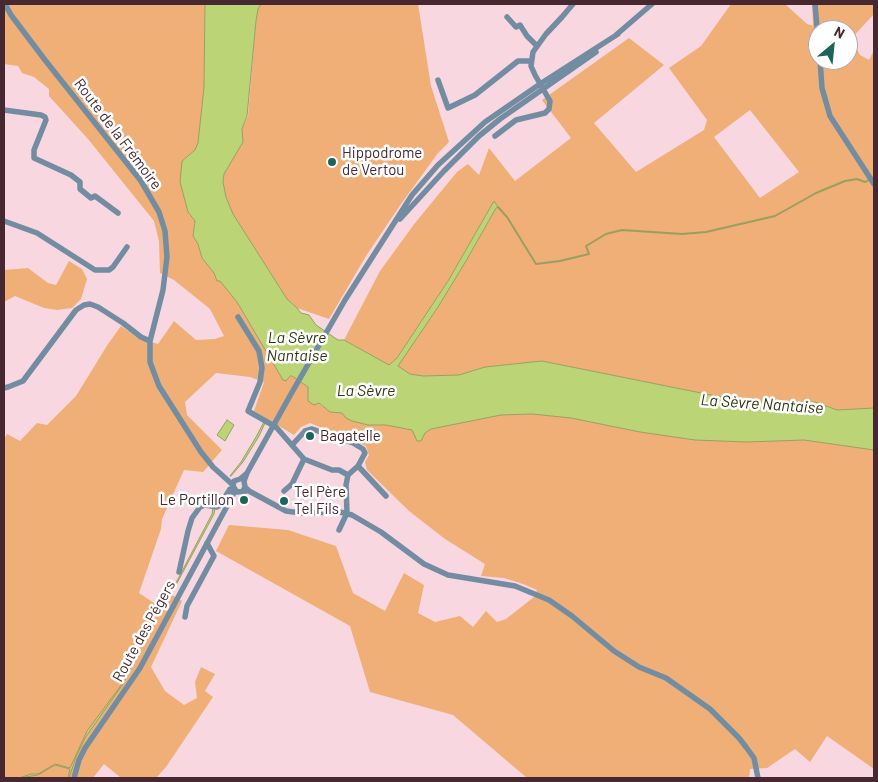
<!DOCTYPE html>
<html>
<head>
<meta charset="utf-8">
<style>
  body { margin:0 }
  #map { position:relative; width:878px; height:782px; overflow:hidden; background:#f9d7e0; font-family:Barlow,sans-serif }
  canvas { display:block }
  .frame { position:absolute; inset:0; border:5px solid #472831; pointer-events:none }
  .north { position:absolute; left:808px; top:20px; width:50px; height:50px; box-sizing:border-box; background:#fff; border:1px solid #b5a9ad; border-radius:50%; rotate:28deg; font-size:14px; font-weight:700; line-height:20px; text-align:center; color:#472831 }
  .north::after { content:''; display:block; margin:auto; width:18px; height:22px; background:#1b6459; clip-path:polygon(50% 0,100% 100%,50% 72%,0 100%) }
</style>
</head>
<body>
<div id="map">
<canvas width="878" height="782"></canvas>
<div class="frame"></div>
<div class="north">N</div>
</div>
<script>
const context = document.querySelector('canvas').getContext('2d');
context.lineJoin = 'round';
function fill(path, color) {
  context.fillStyle = color;
  context.fill(path, 'evenodd');
}
function shape(rows) {
  const path = new Path2D();
  for (const r of rows) {
    path.moveTo(r[0], r[1]);
    for (let i = 2; i < r.length; i += 2) path.lineTo(r[i], r[i + 1]);
  }
  return path;
}
function strokePath(path, color, width, dash) {
  context.strokeStyle = color;
  context.lineWidth = width;
  context.lineCap = dash ? 'butt' : 'round';
  context.setLineDash(dash || []);
  context.stroke(path);
}
function write(font, color, halo, rows, align = 'center') {
  context.font = font + ' Barlow,sans-serif';
  context.lineWidth = 5;
  context.setLineDash([]);
  context.textBaseline = 'middle';
  context.strokeStyle = halo;
  context.fillStyle = color;
  for (const [text, x, y, turn = 0] of rows) {
    context.save();
    context.translate(x, y);
    context.rotate((+turn || 0) * Math.PI / 180);
    context.textAlign = isNaN(turn) ? turn : align;
    if (halo) context.strokeText(text, 0, 0);
    context.fillText(text, 0, 0);
    context.restore();
  }
}
const green = shape([
  [4,4,205,4,204,87,198,143,195,150,182,161,188,212,195,221,193,236,198,244,202,258,214,273,217,280,220,280,237,302,283,380,292,376,308,387,309,401,314,405,318,403,330,412,342,413,368,425,386,425,413,430,421,441,425,433,431,429,501,415,532,414,571,418,640,432,695,440,747,442,804,440,874,450,874,769,827,736,810,762,795,749,767,768,750,769,749,778,527,778,453,715,370,692,350,626,216,551,229,525,288,530,336,546,353,593,385,611,404,573,424,585,418,613,435,622,460,616,473,627,486,611,497,622,506,619,534,597,537,590,523,584,504,578,481,576,485,564,445,539,409,511,367,470,365,462,369,455,366,446,310,423,301,427,294,435,254,411,264,382,250,377,216,373,185,402,187,415,222,450,203,472,184,470,162,519,161,529,139,593,154,603,164,590,182,601,151,667,165,691,184,705,197,698,195,682,201,667,215,674,205,691,213,697,166,767,156,778,121,778,104,764,93,778,4,778,4,439,7,434,20,441,37,423,47,425,76,396,108,344,121,326,138,338,158,344,174,321,196,340,215,339,224,336,210,309,174,280,160,273,159,241,154,221,88,139,49,96,49,89,34,77,22,73,18,66,4,64],
  [261,4,418,4,431,86,449,142,438,153,401,204,366,256,329,319,297,308,287,299,233,214,226,197,223,182,224,174,243,142,242,129,248,116,256,21,258,9],
  [731,4,785,4,807,24,813,26,812,4,874,4,874,14,851,39,860,55,869,60,874,50,874,408,837,410,815,402,766,402,716,396,542,361,485,367,459,375,423,376,410,374,397,366,438,307,466,261,496,208,498,207,494,201,448,281,397,358,389,365,344,340,380,271,415,223,457,172,468,164,479,175,489,148,515,181,571,138,542,100,629,38,664,65,594,123,636,172,704,130,707,120,669,68,701,46],
  [818,30,848,30,848,60,818,60],
  [750,110,799,172,760,198,714,137],
  [69,261,82,269,87,279,81,299,72,308,57,310,44,308,15,296,4,302,4,270,28,268,48,283,56,285]
]);
const water = shape([
  [205,4,261,4,258,9,256,21,247,116,242,129,243,142,224,174,223,182,226,197,233,214,287,299,297,308,301,313,309,315,316,325,338,340,344,340,389,365,397,358,448,281,494,201,498,207,496,208,466,261,438,307,398,366,410,374,423,376,459,375,485,367,542,361,716,396,766,402,815,402,837,410,874,408,874,450,804,440,747,442,695,440,640,432,571,418,532,414,501,415,431,429,425,433,421,441,417,441,412,430,386,425,368,425,352,421,346,418,342,413,330,412,319,403,314,405,308,401,308,387,292,376,290,376,286,381,283,380,237,302,220,281,217,281,214,273,202,258,198,244,193,236,195,221,188,212,180,182,182,161,195,150,198,143,204,87,205,4],
  [227,420,234,425,225,441,217,435,227,420],
  [264,422,265,423,259,436,243,462,231,476,230,476,241,462,256,437,264,422],
  [213,508,215,508,214,514,169,598,152,616,151,626,139,644,138,652,123,684,85,738,76,757,69,778,68,778,70,769,55,765,38,775,19,778,31,774,38,774,55,764,70,768,87,731,122,684,137,652,139,642,150,625,150,616,168,598,212,514,213,508]
]);
const stream = shape([
  [498,207,507,217,536,264,560,261,589,254,586,246,606,234,622,230,682,234,706,232,775,216,816,193,845,181,857,179,865,182,874,177]
]);
const minor = shape([
  [5,4,11,15,45,60,141,181,159,212,165,231,167,257,163,290,150,341,150,362,159,386,201,452,213,467,233,485],
  [815,4,818,39],
  [507,17,516,27,520,25,527,36,536,45],
  [616,35,652,4],
  [820,60,822,88,830,116,874,184],
  [438,80,448,108,475,95,518,61,531,61],
  [4,110,41,115,45,117,46,120,34,150,34,158,71,175,80,182,80,189,91,198,95,196,118,213],
  [495,136,516,120,545,113,549,109,550,101,535,75,531,66,533,52,546,34,562,17,573,4],
  [400,219,444,171,479,136,500,119,596,52],
  [4,221,37,233,95,270,109,270,113,267,127,247],
  [238,317,259,351,262,368,260,382,248,411,276,427,304,459,332,470,339,470,348,475,346,485,347,513,339,530],
  [4,388,8,387,23,381,76,310,84,305,90,304,98,307,123,323,141,337,150,341],
  [293,444,305,431,312,429,353,443,363,449,365,453,358,466,348,475],
  [358,466,386,496],
  [246,474,240,479,234,481,233,486,237,492,246,491],
  [245,487,249,491,286,511,301,513,340,512,352,515,381,532,424,564,448,575,515,586,549,600,572,616,614,651,639,667,666,678,710,709,739,738,746,747,754,758,758,778],
  [243,491,245,487,244,481,247,473,291,394,345,300,412,195,438,165,485,122,540,84,618,34],
  [284,491,292,484,304,459],
  [179,572,188,531,192,518,200,507,205,505,217,507,220,505,230,489,233,488],
  [185,617,187,606,214,556,207,543],
  [74,778,79,760,85,748,140,668,233,495,234,490]
]);
const markers = [
  [332,162,5,"#1b6459"],
  [310,436,5,"#1b6459"],
  [244,500,5,"#1b6459"],
  [284,501,5,"#1b6459"]
];
const streetNames = [
  ["Route de la Frémoire",118,134,53],
  ["Route des Pégers",144,631,-61]
];
const poiNames = [
  ["Hippodrome",342,153],
  ["de Vertou",342,170],
  ["Bagatelle",320,436],
  ["Tel Père",294,492],
  ["Tel Fils",294,509],
  ["Le Portillon",234,500,"right"]
];
const waterNames = [
  ["La Sèvre",297,338],
  ["Nantaise",297,356],
  ["La Sèvre",366,391],
  ["La Sèvre Nantaise",762,404,4]
];
fill(green, '#efaf77');
fill(water, '#bad476');
strokePath(water, '#98a061', 1);
strokePath(stream, '#98a061', 2);
strokePath(minor, '#728da2', 5.5);
for (const [x, y, r, color] of markers) {
  const dot = new Path2D();
  dot.arc(x, y, r, 0, 2 * Math.PI);
  context.fillStyle = color;
  context.fill(dot);
  strokePath(dot, '#fff', 2);
}
write('15px', '#472831', '#fff', streetNames);
write('15px', '#472831', '#fff', poiNames, 'left');
write('italic 16px', '#2e3811', '#fff', waterNames);
</script>
</body>
</html>
